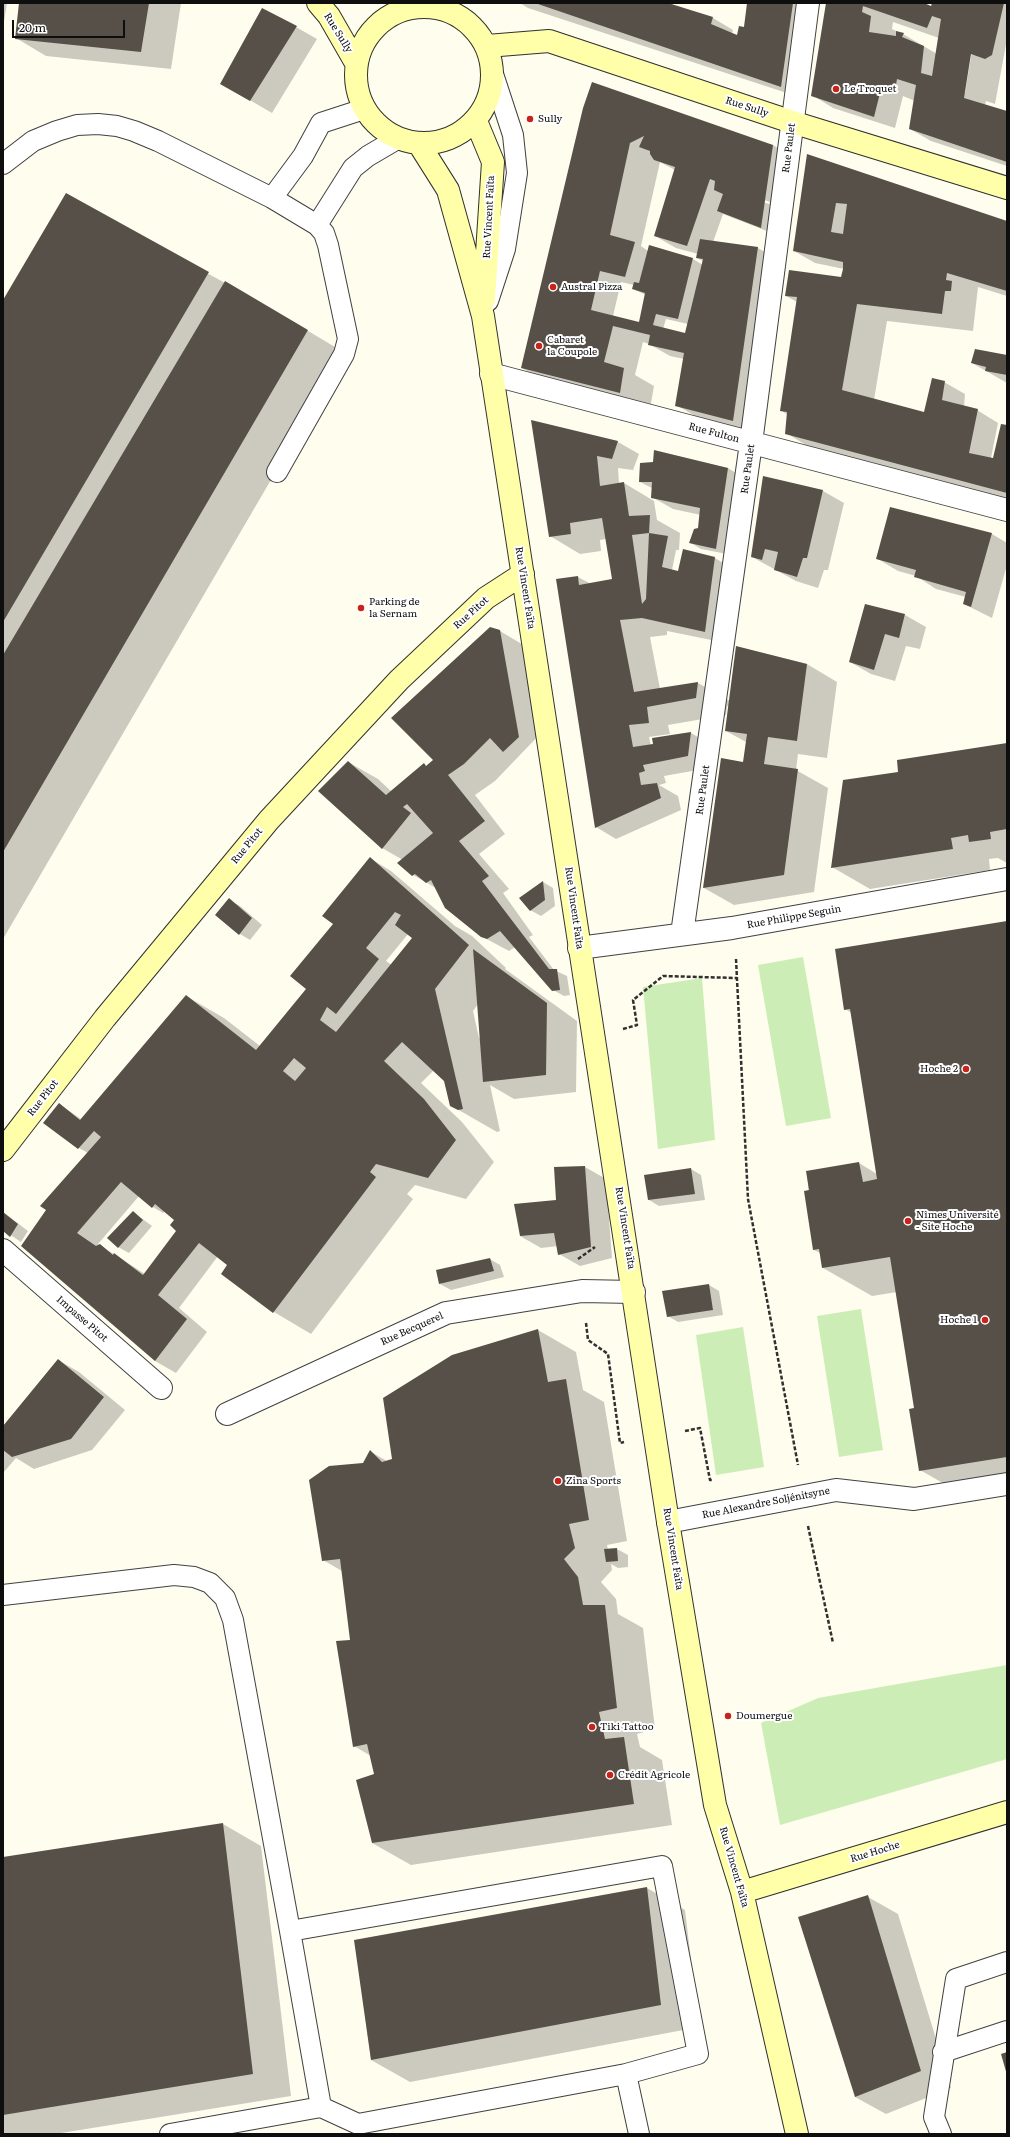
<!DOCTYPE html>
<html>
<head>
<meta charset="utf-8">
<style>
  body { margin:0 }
  #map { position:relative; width:1010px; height:2137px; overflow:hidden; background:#fffdee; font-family:Literata,serif }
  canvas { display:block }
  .frame { position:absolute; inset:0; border:4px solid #0e0e0e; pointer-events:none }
  .scale { position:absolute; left:12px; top:20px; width:113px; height:18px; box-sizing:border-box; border:2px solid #0e0e0e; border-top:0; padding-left:5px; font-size:12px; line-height:14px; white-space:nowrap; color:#0e0e0e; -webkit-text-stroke:3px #fff; paint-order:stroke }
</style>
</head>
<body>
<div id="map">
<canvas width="1010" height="2137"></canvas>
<div class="frame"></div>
<div class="scale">20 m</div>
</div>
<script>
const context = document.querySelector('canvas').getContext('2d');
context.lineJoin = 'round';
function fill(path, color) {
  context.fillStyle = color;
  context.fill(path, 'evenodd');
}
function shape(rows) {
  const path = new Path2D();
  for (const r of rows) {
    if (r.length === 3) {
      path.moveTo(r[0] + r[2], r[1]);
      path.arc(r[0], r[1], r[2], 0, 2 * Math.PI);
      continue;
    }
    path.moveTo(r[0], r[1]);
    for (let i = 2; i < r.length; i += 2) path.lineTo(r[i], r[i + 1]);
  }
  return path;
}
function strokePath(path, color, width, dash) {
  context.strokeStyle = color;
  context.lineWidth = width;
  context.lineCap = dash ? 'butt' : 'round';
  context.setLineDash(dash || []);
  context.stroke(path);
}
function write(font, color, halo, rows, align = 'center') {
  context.font = font + ' Literata,serif';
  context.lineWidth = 4;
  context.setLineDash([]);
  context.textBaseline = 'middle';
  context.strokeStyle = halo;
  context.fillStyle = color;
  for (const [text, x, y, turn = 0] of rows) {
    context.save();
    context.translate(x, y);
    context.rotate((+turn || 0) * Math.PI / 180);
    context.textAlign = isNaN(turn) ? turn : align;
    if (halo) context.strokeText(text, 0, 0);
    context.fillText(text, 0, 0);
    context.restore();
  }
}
const green = shape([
  [803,957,831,1118,786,1126,758,965],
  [702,978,715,1140,658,1149,643,987],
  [861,1309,883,1450,839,1457,817,1316],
  [743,1327,764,1467,716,1475,696,1335],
  [1007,1665,1007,1759,780,1825,761,1723,818,1698]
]);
const shadow = shape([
  [3,3,7,3,3,28],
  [20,3,181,3,171,69,46,56,16,38],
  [520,3,673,3,673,5,713,18,733,30,732,34,738,36,744,28,748,3,815,3,802,98,528,8],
  [827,3,921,3,932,7,933,3,1007,3,1007,39,995,104,986,101,985,106,1007,112,1007,166,931,141,910,129,915,101,903,96,895,128,833,108,812,95],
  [893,22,939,38,937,54,903,34,892,29],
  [976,27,965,93,963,93],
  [296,27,317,39,272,113,222,84],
  [584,108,773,145,794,158,772,233,723,214,713,242,758,248,768,254,754,432,697,417,676,405,684,359,670,356,649,344,643,342,635,375,654,386,650,409,552,385,522,368],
  [660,162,675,170,655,236,676,248,698,254,697,258,703,261,703,265,693,259,648,251,641,246],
  [728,188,770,202,769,204,732,191],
  [621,282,634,285,633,289,646,295,645,325,613,316],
  [666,319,688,324,686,334,663,329],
  [808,155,1007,222,1007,296,978,287,973,331,887,321,874,400,924,413,944,382,965,394,964,407,977,410,998,423,991,458,994,459,1007,427,1007,499,944,482,943,485,816,451,786,433,788,415,782,411,797,302,786,296,842,278,844,269,815,263,794,251],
  [66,195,263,304,345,353,3,939,3,302],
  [1007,357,1007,383,972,363],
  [532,421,618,442,639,454,633,470,618,468,619,484,624,483,654,501,657,520,680,533,679,550,676,550,672,570,679,572,684,550,715,558,725,564,726,643,667,631,667,635,650,637,660,689,698,683,730,701,737,647,807,664,837,682,827,758,798,754,796,770,828,788,814,892,734,905,704,888,744,763,746,742,726,731,729,707,727,706,726,715,668,725,670,734,649,737,651,746,654,745,654,739,691,733,712,745,709,768,664,776,666,783,659,785,678,796,681,810,616,839,596,827,578,577,591,584,613,580,606,539,600,540,601,551,580,554,550,536],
  [655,451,728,468,749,481,727,554,701,549,691,543,705,531,701,515,673,509,652,497,652,488,640,482,654,464],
  [764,477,823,491,844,503,828,570,824,570,818,588,796,581,752,557],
  [992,534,1007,543,1007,565,992,618,964,604,966,597,936,589,916,576,898,571,878,559],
  [905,615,926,627,920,649,906,646,895,681,871,674,850,662],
  [500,631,530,649,544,730,495,781,475,795,505,834,479,854,509,889,503,893,533,935,529,937,554,970,567,976,570,995,564,996,553,990,515,947,509,951,481,936,436,888,413,875,403,860,382,848,348,762,378,779,392,792,427,766,434,760],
  [1007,744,1007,863,998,858,989,859,990,870,870,889,832,867,902,772],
  [371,859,391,871,455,926,472,936,506,968,505,969,577,1021,576,1092,514,1099,490,1085,500,1131,497,1132,450,1105,445,1080,434,1070,421,1083,462,1122,494,1162,466,1199,415,1185,407,1194,413,1199,311,1334,274,1312,229,1264,218,1256,179,1308,207,1332,176,1373,155,1361,22,1245,88,1153,79,1148,59,1104,81,1119,186,996,224,1018,260,1046,307,989,334,924],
  [408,934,414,938,392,965,386,961],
  [478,1004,481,1038,479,1038,473,1011],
  [139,1196,153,1207,163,1213,165,1211,176,1220,177,1231,145,1274,98,1244],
  [543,882,553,888,555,906,541,916,530,910],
  [229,900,240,906,262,925,250,940,240,934],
  [1007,922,1007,1492,969,1498,920,1470,916,1409,897,1292,872,1296,823,1268,820,1253,814,1250,807,1172,859,1163,877,1174,852,1013,845,1009],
  [585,1167,606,1179,612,1258,580,1266,559,1254,558,1246,541,1248,520,1236,557,1201],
  [691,1169,701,1175,705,1200,659,1206,649,1200],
  [3,1212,28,1231,21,1242,3,1230],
  [133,1212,152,1226,129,1253,118,1247],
  [490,1259,500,1265,504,1277,451,1290,440,1284],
  [709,1285,719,1291,723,1315,678,1322,668,1316],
  [538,1330,576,1352,583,1390,604,1402,627,1541,607,1545,608,1550,617,1549,628,1555,628,1567,618,1568,611,1564,612,1570,601,1582,616,1599,618,1614,643,1628,655,1729,637,1734,640,1747,662,1760,672,1825,411,1865,372,1843,375,1775,371,1756,354,1746,352,1640,342,1571,323,1560,363,1464,371,1452,387,1461,393,1460],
  [58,1360,79,1372,125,1410,92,1450,34,1469,16,1458,3,1473,3,1427],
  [223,1824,261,1846,291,2096,55,2134,3,2134,3,1858],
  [647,1888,685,1910,699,2027,410,2082,371,2060,355,1941],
  [868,1897,898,1914,951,2088,886,2114,855,2097]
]);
const building = shape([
  [19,3,149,3,141,52,15,39],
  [535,3,668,3,713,17,711,24,737,35,739,26,744,27,747,3,793,3,781,87],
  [826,3,924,3,931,6,932,3,1004,3,992,55,985,59,971,54,964,98,1007,111,1007,162,909,129,916,85,897,79,895,90,882,85,874,117,811,96],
  [863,6,927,28,932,16,941,19,932,76,921,73,924,46,902,37,904,33,896,31,896,36,869,32,871,16,862,12],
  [262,8,297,26,250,101,220,84],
  [592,82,773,145,761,228,717,211,723,194,714,190,715,181,710,179,687,246,654,236,675,167,654,160,650,154,650,151,639,147,644,136,630,143,610,235,635,242,625,277,600,271,591,310,639,322,645,293,632,289,634,282,639,283,649,245,693,258,678,319,656,314,653,325,685,333,703,259,696,258,700,239,758,247,733,421,675,406,684,353,648,345,650,335,613,326,604,362,624,368,620,393,521,368,583,108],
  [807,154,1007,221,1007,291,947,273,946,280,952,281,951,291,945,291,942,314,857,304,842,390,924,412,932,378,945,381,942,400,978,409,969,453,993,458,1001,424,1007,425,1007,493,785,434,787,412,780,411,797,297,785,296,789,270,841,277,843,269,843,262,793,251],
  [836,203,847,204,843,234,831,232],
  [66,193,209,272,3,622,3,300],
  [225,281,308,330,3,852,3,655],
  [975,349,1007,355,1007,375,985,371,986,367,971,363],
  [531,420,618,441,612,459,597,456,600,486,624,482,629,516,650,515,649,533,632,535,642,604,646,599,649,533,668,536,662,567,678,571,683,549,715,557,705,632,642,618,620,620,634,692,698,682,696,698,647,707,649,723,629,725,633,747,653,744,652,738,691,732,688,756,643,765,645,771,639,773,641,785,657,783,661,798,595,828,556,579,578,576,579,585,612,579,602,518,570,523,571,534,549,537],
  [654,450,728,468,716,549,689,543,694,529,698,528,700,508,651,498,652,482,639,482,640,463,653,462],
  [763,476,823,490,807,558,803,558,797,577,774,570,778,552,765,549,762,560,751,557],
  [890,507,992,533,971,607,963,604,966,592,914,577,916,570,876,559],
  [865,604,905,614,899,638,885,634,874,670,849,662],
  [490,627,500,630,519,737,503,752,490,738,464,764,448,775,485,821,459,841,489,876,482,881,549,969,557,969,560,990,552,991,500,931,487,939,481,937,445,908,431,880,426,883,415,874,412,876,397,863,433,833,407,804,403,807,411,813,382,849,318,791,348,761,386,795,424,763,426,766,433,760,391,718],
  [736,646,807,664,797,741,768,737,764,764,798,769,784,875,703,888,721,758,743,762,747,734,725,731],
  [1007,743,1007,829,990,832,991,839,969,842,968,835,951,838,953,849,831,868,843,780,898,772,897,760],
  [370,857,469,945,435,989,463,1109,458,1110,450,1106,444,1081,402,1042,384,1061,424,1099,456,1140,428,1178,376,1164,370,1172,376,1177,273,1313,221,1274,227,1265,199,1243,158,1295,187,1319,155,1361,21,1246,46,1210,40,1206,101,1137,94,1131,78,1149,43,1123,59,1103,80,1120,186,995,256,1050,306,989,290,976,333,924,322,916],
  [395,912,401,915,395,925,412,938,336,1032,320,1020,327,1007,336,1014,379,959,366,948],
  [294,1058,306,1068,295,1081,283,1071],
  [121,1182,152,1208,155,1204,174,1220,170,1225,176,1231,143,1275,114,1253,113,1255,100,1244,96,1246,77,1233],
  [543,881,545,900,530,911,519,898],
  [229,898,252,918,239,935,215,915],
  [1007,921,1007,1457,919,1471,909,1409,914,1408,890,1257,822,1268,819,1249,813,1250,804,1191,809,1190,806,1171,859,1162,863,1182,877,1179,850,1009,844,1010,835,949],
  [473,949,547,1003,546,1075,483,1082],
  [585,1166,591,1247,558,1255,554,1233,520,1236,514,1204,556,1200,554,1167],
  [691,1168,695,1194,648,1200,644,1175],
  [133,1211,143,1220,118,1248,107,1238],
  [3,1212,18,1224,10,1237,3,1231],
  [490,1258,494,1271,439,1284,436,1270],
  [709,1284,713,1310,667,1317,662,1291],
  [538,1329,548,1382,566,1379,589,1520,569,1524,575,1548,564,1559,578,1577,583,1605,605,1605,617,1708,599,1712,605,1739,624,1737,634,1804,372,1843,356,1780,374,1774,367,1744,353,1747,336,1641,350,1640,340,1559,322,1561,309,1480,329,1466,363,1463,370,1450,382,1462,392,1459,383,1398,452,1355],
  [58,1359,104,1397,71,1439,12,1457,3,1450,3,1426],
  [617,1548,618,1561,606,1562,604,1549],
  [223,1823,253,2074,3,2115,3,1857],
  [647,1887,661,2005,371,2060,354,1940],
  [868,1895,921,2071,855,2097,798,1917],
  [1007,2052,1007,2075,1001,2054]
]);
const path = shape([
  [736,959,748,1199,798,1465],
  [623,1029,637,1025,633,1000,663,976,737,978],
  [578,1259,595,1247],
  [586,1323,588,1340,608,1354,620,1443,624,1442],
  [685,1431,700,1428,710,1480,712,1480],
  [808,1526,833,1643]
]);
const lane = shape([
  [3,164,33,141,57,131,77,125,98,124,117,126,134,131,158,141,272,198,317,225,324,233,328,245,348,339,344,354,277,472],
  [272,198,303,156,321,123,364,109],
  [317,225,353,168,368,156,397,139],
  [488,301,505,249,517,173,513,135,493,74],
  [3,1595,174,1575,194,1577,210,1583,225,1598,233,1620,290,1931,662,1866,698,2054,626,2074,639,2134],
  [943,2052,1007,2031],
  [321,2107,358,2124,626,2074],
  [170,2134,321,2107,290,1931],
  [941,2134,934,2117,956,1979,1007,1962]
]);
const street = shape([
  [491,374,1007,510],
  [682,934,751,443,808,3],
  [579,948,732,928,1007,879],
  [3,1250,161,1388],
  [227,1414,446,1313,582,1291,634,1292],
  [668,1522,836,1490,914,1499,1007,1484]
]);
const secondary = shape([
  [318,3,329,16,356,63],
  [424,75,68],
  [487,46,549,41,792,122,1007,188],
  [476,121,493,162,484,299],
  [419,144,448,190,483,316,668,1522,715,1805,742,1892,797,2134],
  [3,1150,105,1018,269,820,399,680,486,598,523,574],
  [742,1892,1007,1812]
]);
const markers = [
  [836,89,4,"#c8231b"],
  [530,119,4,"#c8231b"],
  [553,287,4,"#c8231b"],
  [539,346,4,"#c8231b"],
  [361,608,4,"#c8231b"],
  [966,1069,4,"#c8231b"],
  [908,1221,4,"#c8231b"],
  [985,1320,4,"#c8231b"],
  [558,1481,4,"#c8231b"],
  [728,1716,4,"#c8231b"],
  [592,1727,4,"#c8231b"],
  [610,1775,4,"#c8231b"]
];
const streetNames = [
  ["Rue Sully",338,33,58],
  ["Rue Sully",747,107,18],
  ["Rue Paulet",789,148,-83],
  ["Rue Vincent Faïta",489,217,-87],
  ["Rue Fulton",714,433,15],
  ["Rue Paulet",748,469,-82],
  ["Rue Vincent Faïta",525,588,81],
  ["Rue Pitot",471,613,-42],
  ["Rue Paulet",703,790,-82],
  ["Rue Pitot",247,846,-51],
  ["Rue Vincent Faïta",574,908,82],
  ["Rue Philippe Seguin",794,917,-10],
  ["Rue Pitot",43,1098,-52],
  ["Rue Vincent Faïta",625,1228,81],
  ["Impasse Pitot",82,1319,41],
  ["Rue Becquerel",412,1329,-24],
  ["Rue Alexandre Soljénitsyne",766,1503,-11],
  ["Rue Vincent Faïta",673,1549,81],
  ["Rue Hoche",875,1852,-17],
  ["Rue Vincent Faïta",734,1867,74]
];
const poiNames = [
  ["Le Troquet",844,89],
  ["Sully",538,119],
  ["Austral Pizza",561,287],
  ["Cabaret",547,340],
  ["la Coupole",547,352],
  ["Parking de",369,602],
  ["la Sernam",369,614],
  ["Hoche 2",958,1069,"right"],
  ["Nîmes Université",916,1215],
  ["- Site Hoche",916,1227],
  ["Hoche 1",977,1320,"right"],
  ["Zina Sports",566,1481],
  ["Doumergue",736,1716],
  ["Tiki Tattoo",600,1727],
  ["Crédit Agricole",618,1775]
];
fill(green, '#ccedb5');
fill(shadow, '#0003');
fill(building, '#575049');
strokePath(lane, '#414141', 22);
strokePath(street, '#414141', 24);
strokePath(secondary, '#303030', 24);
strokePath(path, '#303030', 2.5, [4, 2]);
strokePath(lane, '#fff', 20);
strokePath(street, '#fff', 22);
strokePath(secondary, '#fffea9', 22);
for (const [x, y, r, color] of markers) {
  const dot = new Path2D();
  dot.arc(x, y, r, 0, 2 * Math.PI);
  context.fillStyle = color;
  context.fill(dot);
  strokePath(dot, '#fff', 1.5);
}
write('10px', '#0e0e0e', '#fff', streetNames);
write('10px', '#0e0e0e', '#fff', poiNames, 'left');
</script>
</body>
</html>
